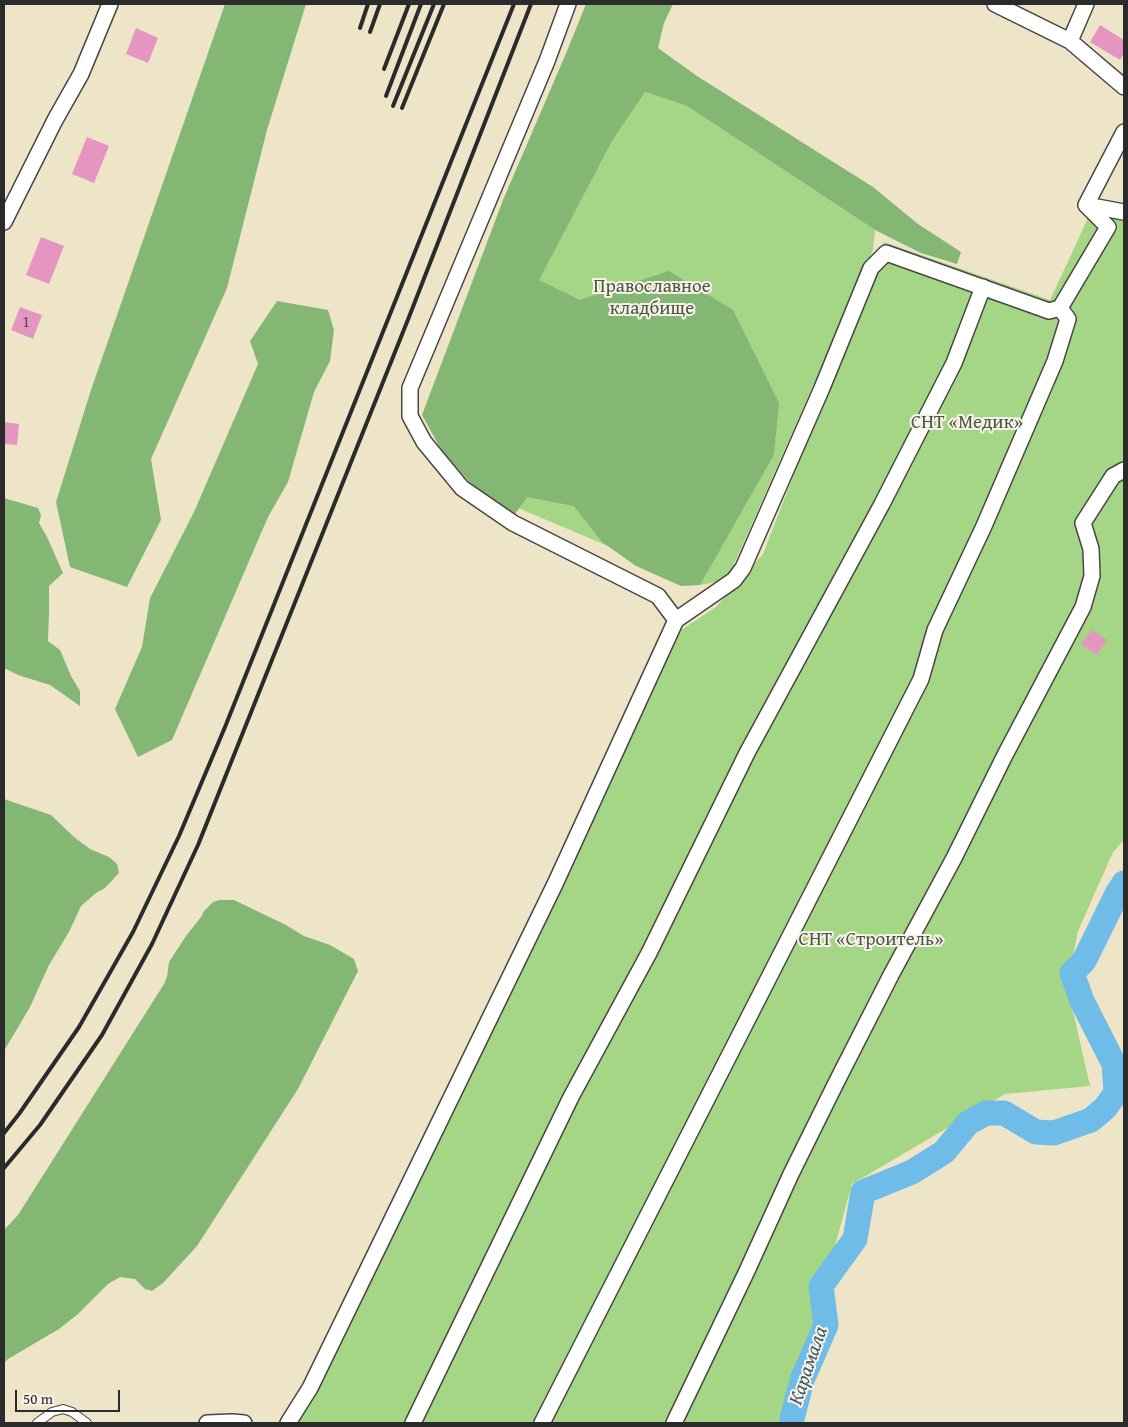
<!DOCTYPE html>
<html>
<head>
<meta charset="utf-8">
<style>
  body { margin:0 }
  #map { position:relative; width:1128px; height:1427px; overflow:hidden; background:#eee5c9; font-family:"Gentium Book Plus",serif }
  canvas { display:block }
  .frame { position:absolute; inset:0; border:5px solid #2b2b2b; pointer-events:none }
  .scale { position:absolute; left:15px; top:1390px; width:105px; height:22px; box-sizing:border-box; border:2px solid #2b2b2b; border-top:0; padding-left:6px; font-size:15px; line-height:18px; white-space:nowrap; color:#2b2b2b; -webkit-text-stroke:4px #f7f3e8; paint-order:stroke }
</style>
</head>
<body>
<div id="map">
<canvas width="1128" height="1427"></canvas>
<div class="frame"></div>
<div class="scale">50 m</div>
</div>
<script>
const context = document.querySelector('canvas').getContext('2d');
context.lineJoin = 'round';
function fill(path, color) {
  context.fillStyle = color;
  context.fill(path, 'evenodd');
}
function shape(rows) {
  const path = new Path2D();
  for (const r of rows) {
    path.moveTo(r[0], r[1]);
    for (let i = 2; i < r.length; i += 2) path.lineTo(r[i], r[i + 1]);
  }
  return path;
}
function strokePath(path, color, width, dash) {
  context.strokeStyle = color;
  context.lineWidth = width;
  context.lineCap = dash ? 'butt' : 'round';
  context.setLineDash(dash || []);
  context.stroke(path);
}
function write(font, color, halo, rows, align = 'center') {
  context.font = font + ' "Gentium Book Plus",serif';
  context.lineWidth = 4;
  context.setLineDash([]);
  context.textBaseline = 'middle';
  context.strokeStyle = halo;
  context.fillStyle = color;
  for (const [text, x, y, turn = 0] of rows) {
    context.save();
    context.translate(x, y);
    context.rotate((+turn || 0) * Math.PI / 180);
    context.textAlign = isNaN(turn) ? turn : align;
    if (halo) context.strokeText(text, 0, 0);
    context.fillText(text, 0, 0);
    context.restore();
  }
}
const green = shape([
  [567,51,643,95,645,92,687,106,875,230,873,250,727,580,700,585,478,491],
  [776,431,774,455,705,575],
  [1089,216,1124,217,1124,840,1113,852,1078,931,1067,985,1090,1086,1005,1094,852,1184,786,1423,298,1423,681,630,716,607,763,554,884,242,1050,300]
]);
const forest = shape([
  [225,4,306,4,267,130,227,288,151,459,161,520,127,587,70,567,56,502,91,390],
  [586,4,673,4,664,23,658,48,697,76,873,187,918,224,961,252,957,264,921,253,875,230,687,106,645,92,613,139,539,280,580,300,669,271,733,310,779,403,774,455,700,585,681,586,636,566,602,542,574,506,527,497,515,514,478,491,443,453,422,415,503,200,567,51],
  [277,301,328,310,334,330,330,361,314,392,288,482,268,517,172,740,138,757,115,709,142,647,150,598,194,512,258,364,250,341],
  [4,498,38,508,41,515,39,523,47,537,63,573,49,586,49,613,48,641,60,650,71,676,80,691,80,706,50,685,18,675,4,668],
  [4,799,51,815,74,837,90,849,109,857,117,864,119,873,105,888,96,893,81,906,69,932,49,965,30,1007,4,1051],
  [220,900,234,900,286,925,304,936,330,945,354,959,358,971,298,1089,197,1246,163,1283,152,1291,145,1289,135,1279,120,1277,108,1284,78,1314,59,1329,8,1359,4,1363,4,1230,18,1215,164,984,167,977,169,962,186,936,201,917,204,911,213,902]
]);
const river = shape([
  [791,1423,802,1380,826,1325,821,1286,855,1239,863,1192,912,1172,944,1152,968,1123,986,1113,1004,1113,1036,1132,1054,1133,1091,1120,1105,1108,1116,1093,1114,1064,1082,1001,1072,973,1084,961,1117,894,1124,883]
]);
const building = shape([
  [1100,25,1124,40,1124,53,1120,60,1090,42],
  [136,28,158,38,148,63,126,54],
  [87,137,109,146,94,183,72,174],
  [41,237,64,246,49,284,26,275],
  [20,307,42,315,33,339,11,330],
  [4,422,19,424,17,445,4,444],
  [1092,630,1107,640,1097,655,1081,644]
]);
const service = shape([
  [37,1423,52,1412,63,1409,72,1412,87,1423]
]);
const minor = shape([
  [995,4,1070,41],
  [1086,4,1070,41,1124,87],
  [1086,205,1124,132],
  [4,222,55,120,81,74,110,4],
  [676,620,734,580,743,568,822,388,871,268,886,253,1049,311,1060,308,1108,227,1086,205,1124,212],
  [207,1423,232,1422,244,1423],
  [288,1423,310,1388,555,884,676,620,658,596,513,523,462,488,424,442,410,416,410,388,547,61,568,4],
  [413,1423,571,1097,649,953,747,753,882,504,954,363,983,287],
  [542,1423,921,679,935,630,984,526,1055,361,1068,319,1060,308],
  [674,1423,746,1273,791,1174,836,1083,891,975,954,858,1005,755,1083,607,1092,576,1091,549,1083,523,1113,476,1124,470]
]);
const rail = shape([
  [360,28,368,4],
  [370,32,380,4],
  [384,69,409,4],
  [386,96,421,4],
  [393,106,434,4],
  [402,108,444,4],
  [4,1133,19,1114,79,1027,133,932,179,836,225,727,514,4],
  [4,1168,40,1125,102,1035,152,944,198,845,409,317,531,4]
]);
const numberNames = [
  ["1",26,323]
];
const parkNames = [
  ["Православное",652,287],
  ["кладбище",652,309],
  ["СНТ «Медик»",967,423],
  ["СНТ «Строитель»",871,940]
];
const waterNames = [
  ["Карамала",809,1366,-71]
];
fill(green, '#a4d686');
fill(forest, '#83b773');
strokePath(river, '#70bce9', 25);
fill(building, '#e496c0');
strokePath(service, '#484743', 10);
strokePath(minor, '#484743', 18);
strokePath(service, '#fff', 8);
strokePath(minor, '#fff', 15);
strokePath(rail, '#2b2b2b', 4);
write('16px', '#594650', null, numberNames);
write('19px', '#495642', '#f7f3e8', parkNames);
write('italic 20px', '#405664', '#f7f3e8', waterNames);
</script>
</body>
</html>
